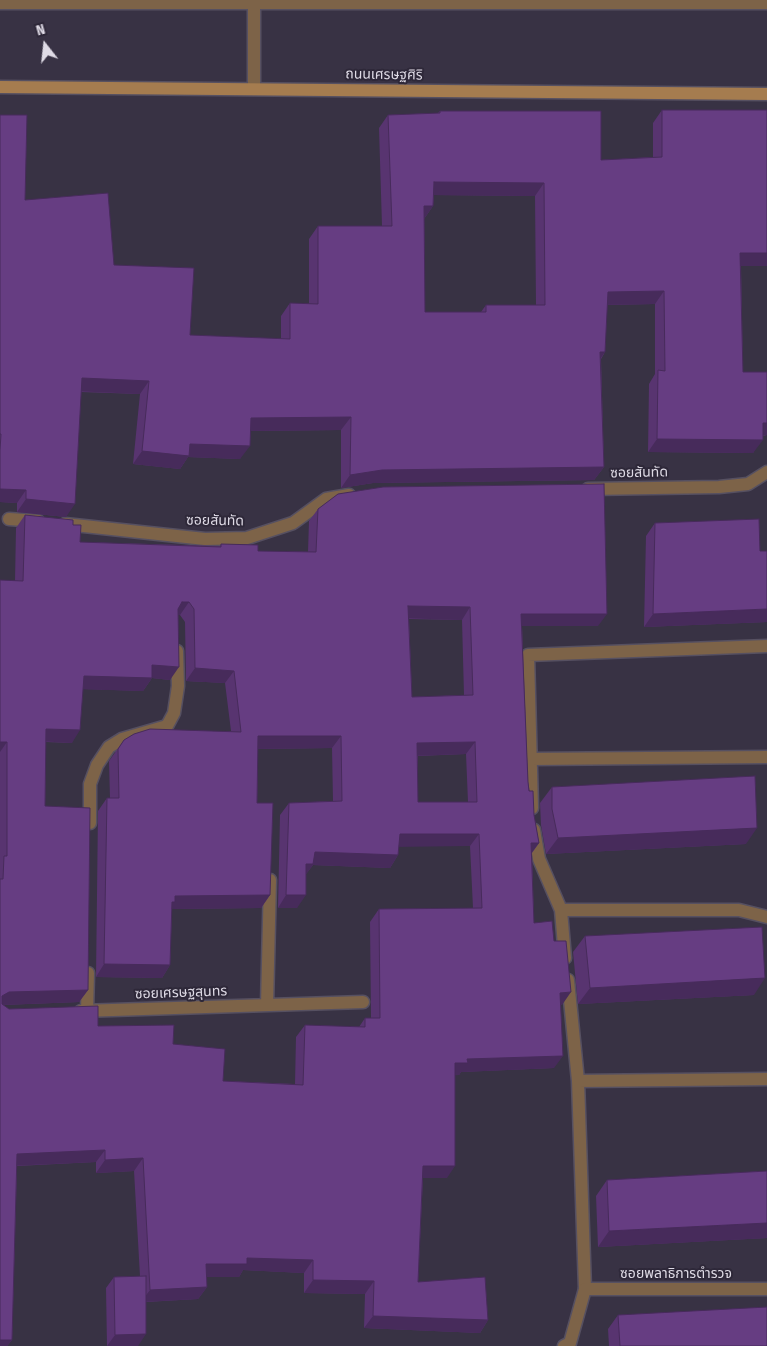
<!DOCTYPE html>
<html>
<head>
<meta charset="utf-8">
<style>
  body { margin:0 }
  #map { position:relative; width:767px; height:1346px; overflow:hidden; background:#383244; font-family:"Fira Sans Condensed",sans-serif }
  canvas { display:block }
  .north { position:absolute; left:20px; top:20px; width:50px; height:50px; -webkit-text-stroke:4px #2e2839; paint-order:stroke; rotate:344deg; font-size:14px; font-weight:700; line-height:20px; text-align:center; color:#dfdbe6 }
  .north::after { content:''; display:block; margin:auto; width:18px; height:22px; background:#dfdbe6; clip-path:polygon(50% 0,100% 100%,50% 72%,0 100%) }
</style>
</head>
<body>
<div id="map">
<canvas width="767" height="1346"></canvas>
<div class="north">N</div>
</div>
<script>
const context = document.querySelector('canvas').getContext('2d');
context.lineJoin = 'round';
function shape(rows) {
  const path = new Path2D();
  for (const r of rows) {
    path.moveTo(r[0], r[1]);
    for (let i = 2; i < r.length; i += 2) path.lineTo(r[i], r[i + 1]);
  }
  return path;
}
function strokePath(path, color, width, dash) {
  context.strokeStyle = color;
  context.lineWidth = width;
  context.lineCap = dash ? 'butt' : 'round';
  context.setLineDash(dash || []);
  context.stroke(path);
}
function fill(path, color) {
  context.fillStyle = color;
  context.fill(path, 'evenodd');
}
function write(font, color, halo, rows, align = 'center') {
  context.font = font + ' "Fira Sans Condensed","Noto Sans Thai",sans-serif';
  context.lineWidth = 4;
  context.setLineDash([]);
  context.textBaseline = 'middle';
  context.strokeStyle = halo;
  context.fillStyle = color;
  for (const [text, x, y, turn = 0] of rows) {
    context.save();
    context.translate(x, y);
    context.rotate((+turn || 0) * Math.PI / 180);
    context.textAlign = isNaN(turn) ? turn : align;
    if (halo) context.strokeText(text, 0, 0);
    context.fillText(text, 0, 0);
    context.restore();
  }
}
const lane = shape([
  [0,3,767,3],
  [254,88,254,0],
  [530,759,767,757],
  [532,808,528,655,767,646],
  [534,830,539,859,561,910,565,958],
  [561,910,739,910,767,917],
  [568,980,578,1081,585,1289],
  [578,1081,767,1079]
]);
const street = shape([
  [588,489,719,487,748,484,767,472],
  [9,519,38,521],
  [65,524,205,539,247,538,293,523,326,499,349,495],
  [90,823,90,784,97,765,109,747,122,739,167,726,174,713,178,686,177,651],
  [267,1005,270,880],
  [81,1011,363,1002],
  [87,1011,88,973],
  [564,1346,570,1343,585,1289,767,1289]
]);
const secondary = shape([
  [0,87,767,94]
]);
const wall = shape([
  [662,110,767,110,767,266,741,266,743,372,767,372,767,435,763,436,753,453,648,452,649,384,655,374,655,304,607,305,605,352,601,359,604,467,594,480,373,483,341,488,341,430,250,431,240,459,188,457,180,469,133,464,140,394,81,392,66,517,17,512,17,503,0,502,0,115,25,200,114,265,190,335,281,339,281,316,290,303,309,304,309,239,318,226,382,226,379,128,388,115,438,113,440,111,601,160,653,157,653,123],
  [434,195,535,196,536,305,486,305,481,312,425,312,424,219,433,206],
  [318,509,598,626,522,626,528,782,539,843,532,853,534,923,554,941,562,1005,561,1005,554,1068,461,1072,459,1075,455,1075,447,1178,423,1178,418,1282,488,1320,480,1333,364,1328,365,1294,304,1293,304,1273,243,1270,239,1277,207,1277,207,1287,198,1299,146,1302,138,1346,107,1346,106,1288,114,1277,140,1276,134,1171,96,1173,96,1162,17,1166,12,1340,7,1346,0,1346,0,580,15,581,16,528,25,515,73,525,80,542,220,546,221,544,258,551,308,552,309,521],
  [178,615,180,615,185,622,186,681,225,683,231,731,124,740,109,761,110,798,107,798,98,811,96,977,162,978,170,965,172,909,261,908,270,895,257,803,258,749,332,748,333,801,289,803,280,815,278,908,297,908,306,874,313,865,390,868,398,855,399,846,470,846,473,908,379,909,370,922,371,1018,365,1018,359,1027,305,1025,296,1037,295,1084,223,1081,173,1044,98,1026,9,1009,3,1005,79,1002,88,990,45,806,46,742,72,743,83,689,143,691,152,678,170,680],
  [409,619,462,620,464,695,412,697],
  [466,754,468,802,418,802,418,756],
  [655,523,760,551,767,551,767,622,644,627,646,536],
  [552,787,746,844,546,854,541,825,540,803],
  [585,936,754,995,578,1004,573,952],
  [767,1171,767,1238,598,1247,596,1196,607,1180],
  [618,1315,767,1346,609,1346,608,1329]
]);
const shadedWall = shape([
  [434,182,544,183,535,196,425,195],
  [424,206,433,206,424,219],
  [740,253,767,253,767,266,731,266],
  [664,291,655,304,599,305,608,292],
  [600,352,605,352,596,365],
  [82,378,149,381,140,394,73,391],
  [351,417,341,430,242,431,251,418],
  [763,423,767,423,767,435,754,436],
  [657,439,763,440,753,453,648,452],
  [190,444,250,446,240,459,188,457,180,469,133,464,142,451],
  [604,467,594,480,373,483,341,488,350,475,382,470],
  [0,489,26,490,17,503,0,502],
  [26,499,75,504,66,517,17,512],
  [182,602,189,602,180,615,173,615],
  [408,606,470,607,462,620,399,618],
  [767,609,767,622,644,627,653,614],
  [521,614,607,614,598,626,513,626],
  [152,665,179,667,170,680,152,678,143,691,75,689,84,676],
  [195,668,234,671,225,683,186,681],
  [46,729,80,730,72,743,37,741],
  [258,736,341,736,332,748,249,749],
  [0,742,7,742,0,752],
  [475,742,466,754,409,756,417,743],
  [757,828,746,844,546,854,558,838],
  [400,834,479,834,470,846,391,847],
  [531,843,539,843,530,855],
  [315,852,398,855,390,868,313,865,304,877,297,877],
  [270,895,261,908,170,909,163,914,175,896],
  [286,895,306,895,297,908,278,908],
  [104,964,170,965,162,978,96,977],
  [765,978,754,995,578,1004,590,988],
  [88,990,79,1002,0,1005,2,996,9,992],
  [571,992,562,1005,551,1005,560,993],
  [563,1056,554,1068,461,1072,459,1075,446,1076,455,1063,467,1059],
  [105,1150,96,1162,8,1166,17,1154],
  [143,1158,134,1171,96,1173,105,1160],
  [423,1166,455,1166,447,1178,415,1178],
  [767,1223,767,1238,598,1247,609,1231],
  [247,1258,313,1260,304,1273,243,1270,239,1277,197,1277,206,1264],
  [313,1280,374,1281,365,1294,304,1293],
  [207,1287,198,1299,141,1302,150,1290],
  [373,1316,488,1320,480,1333,364,1328],
  [146,1334,138,1346,107,1346,115,1335],
  [0,1340,12,1340,7,1346,0,1346]
]);
const building = shape([
  [662,110,767,110,767,253,740,253,743,372,767,372,767,423,763,423,763,440,657,439,658,370,665,371,664,291,608,292,605,352,600,352,604,467,382,470,350,475,351,417,251,418,250,446,190,444,189,456,142,451,149,381,82,378,75,504,26,499,26,490,0,489,0,450,1,434,0,434,0,115,27,115,25,200,108,193,114,265,194,268,190,335,290,339,290,303,318,304,318,226,392,226,388,115,440,113,440,111,601,111,601,160,662,157,662,110],
  [434,182,544,183,545,305,486,305,486,312,425,312,424,206,433,206,434,182],
  [604,484,607,614,521,614,528,782,529,791,533,791,534,815,539,843,531,843,534,923,552,921,554,941,566,941,571,992,560,993,563,1056,467,1059,468,1063,455,1063,455,1166,423,1166,418,1282,485,1277,488,1320,373,1316,374,1281,313,1280,313,1260,247,1258,247,1264,206,1264,207,1287,150,1290,143,1158,105,1160,105,1150,17,1154,12,1340,0,1340,0,879,3,879,4,856,7,856,7,742,0,742,0,580,23,581,25,515,73,520,73,525,81,525,80,542,221,547,221,544,258,545,258,551,316,552,318,509,338,494,383,487,604,484],
  [182,602,189,602,194,609,195,668,234,671,241,732,150,729,134,734,124,740,118,749,119,798,107,798,104,964,170,965,172,902,175,902,175,896,270,895,273,803,257,803,258,736,341,736,342,801,289,803,286,895,306,895,306,864,313,864,315,852,398,855,400,834,479,834,482,908,379,909,380,1018,365,1018,365,1027,305,1025,303,1085,223,1081,225,1049,173,1044,174,1025,98,1026,98,1006,9,1009,2,1004,2,996,9,992,88,990,90,808,45,806,46,729,80,730,84,676,152,678,152,665,179,667,178,609,182,602],
  [408,606,470,607,473,695,412,697,408,606],
  [475,742,477,802,418,802,417,743,475,742],
  [759,519,760,551,767,551,767,609,653,614,655,523,759,519],
  [755,776,757,828,558,838,552,809,552,787,755,776],
  [762,927,765,978,590,988,585,936,762,927],
  [767,1171,767,1223,609,1231,607,1180,767,1171],
  [146,1276,146,1334,115,1335,114,1277,146,1276],
  [767,1307,767,1346,620,1346,618,1315,767,1307]
]);
const streetNames = [
  ["ถนนเศรษฐศิริ",384,75,1],
  ["ซอยสันทัด",639,473,-1],
  ["ซอยสันทัด",215,521,1],
  ["ซอยเศรษฐสุนทร",181,993,-2],
  ["ซอยพลาธิการตำรวจ",676,1274]
];
strokePath(lane, '#565061', 15);
strokePath(street, '#565061', 15);
strokePath(secondary, '#565061', 15);
strokePath(lane, '#7d6348', 12);
strokePath(street, '#7d6348', 12);
strokePath(secondary, '#a57c4f', 12);
fill(wall, '#583470');
fill(shadedWall, '#472b5b');
fill(building, '#663d82');
strokePath(building, '#472b5b', 1);
write('14px', '#dfdbe6', '#2e2839', streetNames);
</script>
</body>
</html>
